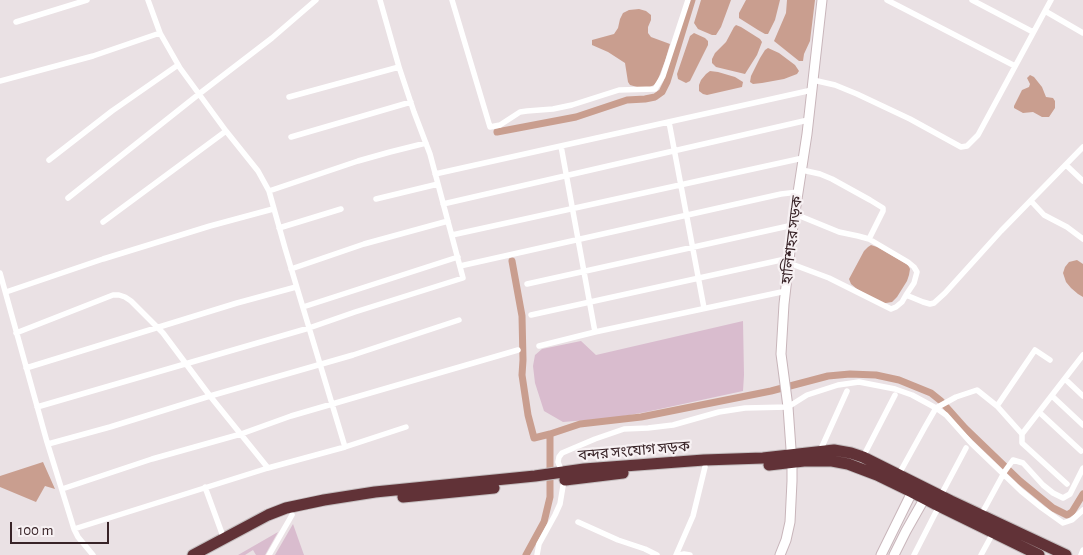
<!DOCTYPE html>
<html>
<head>
<meta charset="utf-8">
<style>
  body { margin:0 }
  #map { position:relative; width:1083px; height:555px; overflow:hidden; background:#eae1e4; font-family:"Alegreya Sans",sans-serif }
  canvas { display:block }
  .scale { position:absolute; left:10px; top:522px; width:99px; height:22px; box-sizing:border-box; border:2px solid #382327; border-top:0; padding-left:6px; font-size:15px; line-height:18px; white-space:nowrap; color:#382327; -webkit-text-stroke:4px #f7f1f3; paint-order:stroke }
</style>
</head>
<body>
<div id="map">
<canvas width="1083" height="555"></canvas>
<div class="scale">100 m</div>
</div>
<script>
const context = document.querySelector('canvas').getContext('2d');
context.lineJoin = 'round';
function fill(path, color) {
  context.fillStyle = color;
  context.fill(path, 'evenodd');
}
function shape(rows) {
  const path = new Path2D();
  for (const r of rows) {
    path.moveTo(r[0], r[1]);
    for (let i = 2; i < r.length; i += 2) path.lineTo(r[i], r[i + 1]);
  }
  return path;
}
function strokePath(path, color, width, dash) {
  context.strokeStyle = color;
  context.lineWidth = width;
  context.lineCap = dash ? 'butt' : 'round';
  context.setLineDash(dash || []);
  context.stroke(path);
}
function write(font, color, halo, rows, align = 'center') {
  context.font = font + ' "Alegreya Sans","Noto Sans Bengali",sans-serif';
  context.lineWidth = 4.5;
  context.setLineDash([]);
  context.textBaseline = 'middle';
  context.strokeStyle = halo;
  context.fillStyle = color;
  for (const [text, x, y, turn = 0] of rows) {
    context.save();
    context.translate(x, y);
    context.rotate((+turn || 0) * Math.PI / 180);
    context.textAlign = isNaN(turn) ? turn : align;
    if (halo) context.strokeText(text, 0, 0);
    context.fillText(text, 0, 0);
    context.restore();
  }
}
const green = shape([
  [743,321,744,375,743,391,646,412,613,418,563,422,544,411,535,383,533,366,535,355,542,349,581,341,596,355],
  [293,524,304,555,275,555],
  [278,532,265,555,256,555,253,550,245,555,238,555]
]);
const water = shape([
  [701,0,731,0,721,27,716,35,712,35,698,29,694,23],
  [746,0,780,0,775,20,768,34,765,34,758,30,739,18,739,13],
  [787,0,815,0,810,41,804,54,803,61,799,61,774,41,786,13],
  [639,9,646,11,651,15,651,20,648,27,648,33,651,37,670,44,665,61,657,82,654,85,650,87,637,87,630,85,628,82,625,63,608,52,592,45,592,40,614,34,618,28,620,19,623,13,629,10],
  [736,25,741,27,760,39,762,42,757,55,745,74,716,67,712,63,712,59,715,53,726,42,734,27],
  [694,33,705,38,708,41,708,45,690,81,686,83,678,79,677,74,690,36],
  [768,48,779,53,795,65,799,71,797,74,784,79,762,83,753,84,750,82,751,76,760,58,765,50],
  [710,71,718,72,735,77,743,82,742,87,707,95,703,94,699,91,699,85,701,80,706,74],
  [1030,75,1034,77,1042,87,1046,97,1053,98,1055,101,1055,108,1049,117,1042,117,1033,112,1023,113,1014,108,1014,106,1022,90,1029,87,1030,84,1027,78],
  [871,245,877,247,908,265,910,269,909,275,907,281,897,297,892,302,886,303,881,303,857,289,851,284,849,279,864,251,868,247],
  [1077,260,1083,264,1083,297,1078,294,1071,288,1066,282,1063,273,1065,267,1069,262],
  [43,462,55,489,45,486,36,502,0,487,0,476]
]);
const canal = shape([
  [497,132,576,117,627,100,645,99,655,97,662,92,667,82,692,0],
  [512,261,522,316,523,360,522,375,528,415,534,438,550,434,580,424,641,417,771,391,828,376,850,374,876,375,899,380,931,393,941,401,965,428,1020,481,1053,508,1067,515,1072,512,1083,494],
  [526,555,544,522,550,497,550,434]
]);
const street = shape([
  [148,0,160,33,180,68,226,131,258,171,269,191,285,248,345,447],
  [452,0,490,127,500,125,520,112,527,111,553,109,572,105,619,90,655,89,663,76,688,0],
  [887,0,1015,66],
  [972,0,1033,32],
  [1045,11,1051,0],
  [16,22,87,0],
  [813,80,835,85,857,94,910,119,961,147,967,146,978,135,1045,11,1083,33],
  [0,81,93,56,160,33],
  [289,97,399,67],
  [669,122,704,308],
  [291,137,411,102],
  [561,146,595,332],
  [49,160,112,111,178,65],
  [1066,165,1083,181],
  [802,170,820,174,832,179,870,200,883,208,883,211,869,239],
  [435,174,812,90],
  [269,191,358,161,390,152,426,143],
  [68,198,199,94,272,38,316,0],
  [376,199,438,184],
  [1031,201,1044,215,1067,227,1083,239],
  [443,204,808,120],
  [795,214,839,232,858,236,869,239,908,262,914,267,917,272,914,283,906,295],
  [103,222,226,131],
  [279,228,341,209],
  [452,235,803,158],
  [789,263,829,278,891,309,896,307,902,302,906,295,923,302,930,304,934,303,945,293,1001,231,1083,147],
  [460,266,781,194,798,192],
  [291,269,364,244,448,221],
  [0,273,47,442,74,529,78,537,93,555],
  [527,284,793,225],
  [6,292,103,259,210,226,273,209],
  [303,307,458,257],
  [531,315,790,258],
  [16,333,113,295,119,295,125,297,131,301,163,333,210,396,268,468],
  [539,346,595,332,786,291],
  [26,368,237,303,296,287],
  [1065,379,1083,396],
  [1052,396,1083,425],
  [997,406,1022,434,1083,355],
  [37,407,309,328,355,312,463,278,430,154,414,112,399,67,380,0],
  [1039,412,1081,451],
  [1022,434,1022,443,1067,484],
  [48,444,110,427,210,396,353,355,459,320],
  [820,451,847,391],
  [863,457,895,395],
  [562,472,558,462,559,457,562,453,595,439,624,429,648,428,673,425,719,412,745,408,788,407,807,395,838,385,859,382,895,389,912,395,936,408,946,415,971,443,1021,491,1042,508,1063,523,1072,520,1083,510],
  [899,474,925,427,936,408,956,397,977,390,997,406,1035,350,1050,360],
  [205,487,224,539],
  [62,489,152,459,241,434,291,416,518,350],
  [941,495,966,448],
  [981,515,1005,471,1013,460,1023,463,1043,485,1053,493,1063,498,1070,494,1083,468],
  [578,522,618,540,645,549,657,555],
  [74,529,268,468,345,447,406,427],
  [269,555,292,515],
  [537,555,539,544,555,515,560,504,564,480],
  [676,555,693,516,705,467],
  [680,555,684,554,690,555],
  [914,555,939,506],
  [981,555,993,533],
  [1081,555,1083,550]
]);
const secondary = shape([
  [780,555,786,540,790,522,792,481,792,463,788,407,781,354,784,304,793,225,807,134,822,0],
  [881,555,914,488],
  [894,555,906,531,927,494]
]);
const highway = shape([
  [769,465,804,461,832,461,848,464,877,475,912,492,939,506,1039,555],
  [565,480,623,473],
  [403,497,494,488],
  [193,555,268,515,286,508,324,500,375,492,535,476,584,469,704,460,763,458,834,450,851,453,863,457,951,501,1066,555]
]);
const streetNames = [
  ["হালিশহর সড়ক",792,240,-83],
  ["বন্দর সংযোগ সড়ক",634,451,-5]
];
fill(green, '#d9bcce');
fill(water, '#c99e8f');
strokePath(canal, '#c99e8f', 7);
strokePath(secondary, '#c8b5ba', 11);
strokePath(highway, '#c3bdbe', 13);
strokePath(street, '#fff', 5.5);
strokePath(secondary, '#fff', 9);
strokePath(highway, '#613237', 11);
write('15px', '#382327', '#f7f1f3', streetNames);
</script>
</body>
</html>
